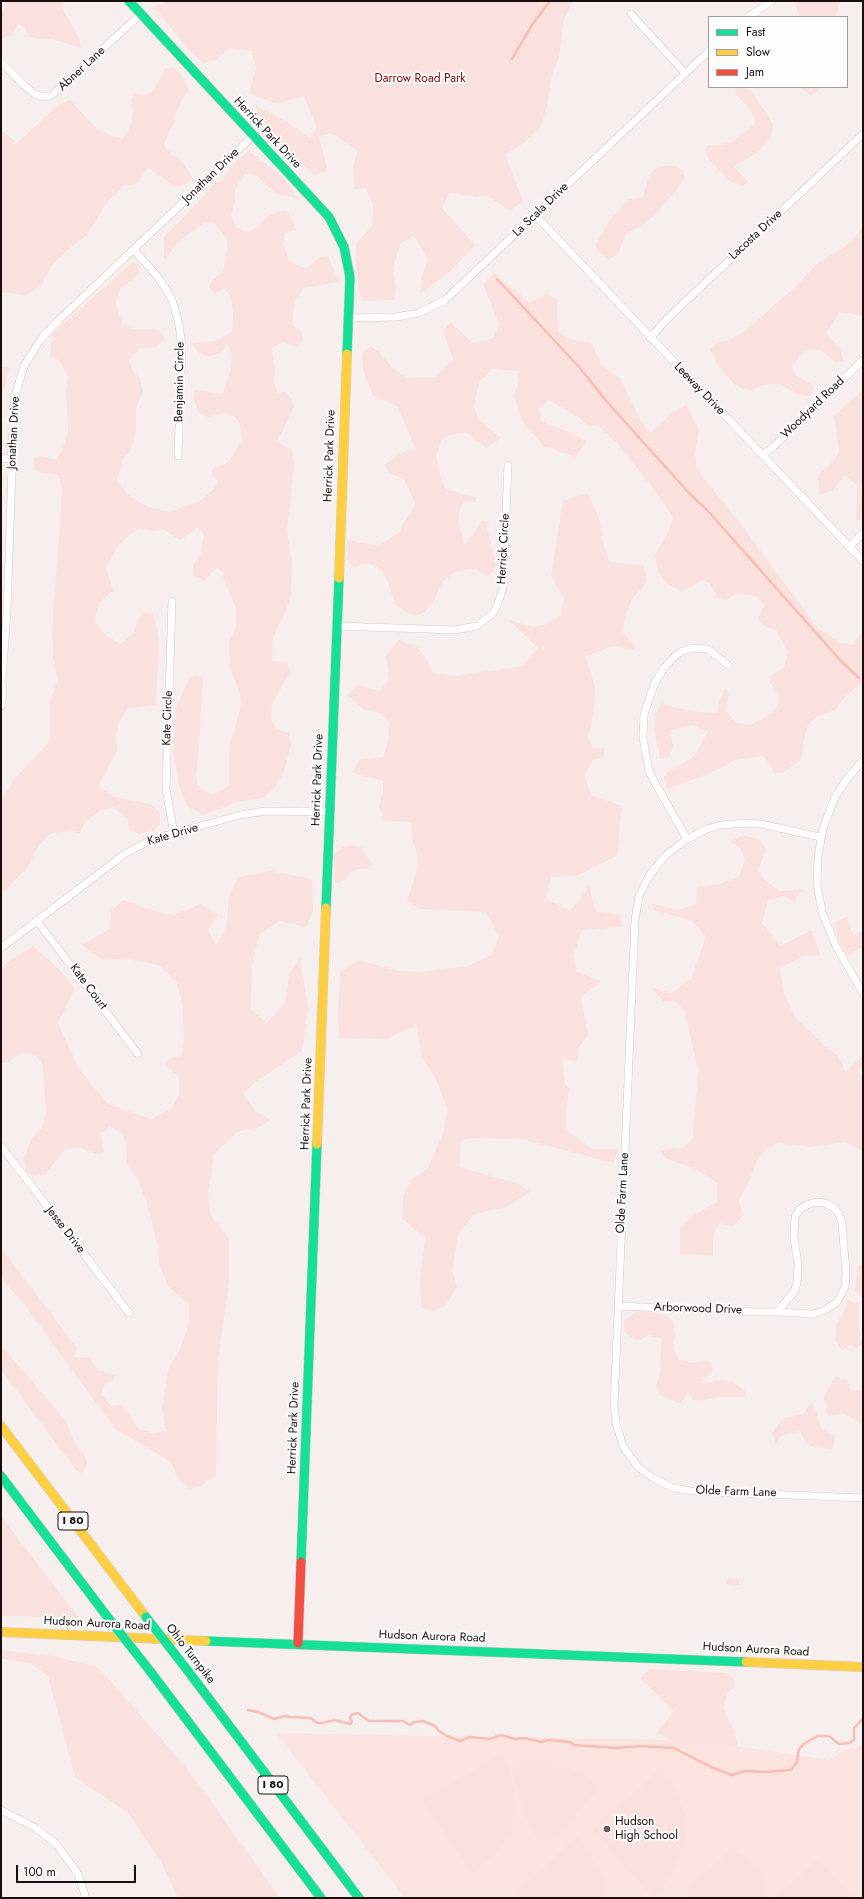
<!DOCTYPE html>
<html>
<head>
<meta charset="utf-8">
<style>
  body { margin:0 }
  #map { position:relative; width:864px; height:1899px; overflow:hidden; background:#f7efee; font-family:Jost,sans-serif }
  canvas { display:block }
  .frame { position:absolute; inset:0; border:2px solid #190e0c; pointer-events:none }
  .legend { position:absolute; left:708px; top:16px; width:140px; height:72px; box-sizing:border-box; background:#fdfdfd; border:1px solid #a29d9d; margin:0; padding:5px 7px; list-style:none; font-size:12px; color:#190e0c }
  .legend li { display:flex; align-items:center; gap:8px; height:20px }
  .legend b { width:20px; border:1px solid #a29d9d }
  .scale { position:absolute; left:16px; top:1865px; width:120px; height:18px; box-sizing:border-box; border:2px solid #190e0c; border-top:0; padding-left:5px; font-size:12px; line-height:14px; white-space:nowrap; color:#190e0c; -webkit-text-stroke:3px #fdfdfd; paint-order:stroke }
</style>
</head>
<body>
<div id="map">
<canvas width="864" height="1899"></canvas>
<div class="frame"></div>
<ul class="legend">
<li><b style="height:5px;background:#16e098"></b>Fast</li>
<li><b style="height:5px;background:#ffcf43"></b>Slow</li>
<li><b style="height:5px;background:#f24e42"></b>Jam</li>
</ul>
<div class="scale">100 m</div>
</div>
<script>
const context = document.querySelector('canvas').getContext('2d');
context.lineJoin = 'round';
function fill(path, color) {
  context.fillStyle = color;
  context.fill(path, 'evenodd');
}
function shape(rows) {
  const path = new Path2D();
  for (const r of rows) {
    path.moveTo(r[0], r[1]);
    for (let i = 2; i < r.length; i += 2) path.lineTo(r[i], r[i + 1]);
  }
  return path;
}
function strokePath(path, color, width, dash) {
  context.strokeStyle = color;
  context.lineWidth = width;
  context.lineCap = dash ? 'butt' : 'round';
  context.setLineDash(dash || []);
  context.stroke(path);
}
function write(font, color, halo, rows, align = 'center') {
  context.font = font + ' Jost,sans-serif';
  context.lineWidth = 4;
  context.setLineDash([]);
  context.textBaseline = 'middle';
  context.strokeStyle = halo;
  context.fillStyle = color;
  for (const [text, x, y, turn = 0] of rows) {
    context.save();
    context.translate(x, y);
    context.rotate((+turn || 0) * Math.PI / 180);
    context.textAlign = isNaN(turn) ? turn : align;
    if (halo) context.strokeText(text, 0, 0);
    context.fillText(text, 0, 0);
    context.restore();
  }
}
const built = shape([
  [276,1733,669,1740,724,1744,829,1760,845,1750,863,1745,863,1898,405,1898]
]);
const green = shape([
  [4,1,64,1,62,9,80,39,81,48,52,39,40,39,29,37,25,28,18,24,12,35,1,39,1,14,5,4],
  [167,1,573,1,564,19,559,57,551,78,548,103,540,128,522,144,505,155,523,201,510,211,486,195,476,197,449,193,442,208,475,245,451,271,420,294,422,276,428,259,414,236,401,243,393,268,396,286,394,300,361,301,356,265,356,244,372,226,373,204,366,188,354,190,353,165,358,151,331,133,319,137,328,171,314,175,284,147,262,123,255,105,284,120,310,138,317,128,304,96,278,104,249,94,256,68,252,51,230,48,216,60,203,63,186,47,159,13,151,8],
  [798,1,840,1,836,17,800,17,795,3],
  [165,68,174,68,180,73,188,90,175,113,174,124,169,132,164,145,172,155,181,160,193,178,182,186,174,186,148,168,138,183,124,186,106,204,87,235,65,252,51,267,42,284,26,295,1,292,2,208,1,204,1,130,17,143,57,106,70,100,98,130,122,139,130,129,133,110,131,101,133,93,142,95,150,93,159,81],
  [738,87,743,87,749,90,767,113,773,125,771,137,759,151,734,167,748,182,743,186,730,182,708,158,705,150,708,145,717,146,732,142,755,124,753,113,735,93],
  [802,87,822,87,811,96,802,89],
  [249,151,284,178,298,199,276,194,256,175,245,174,235,190,235,203,231,215,236,227,246,232,257,228,265,218,278,211,287,211,297,230,285,233,284,245,289,260,294,264,306,269,320,257,328,256,339,282,304,288,296,298,293,314,293,326,302,332,303,341,297,347,282,342,272,349,275,370,274,382,278,393,285,392,292,399,294,407,277,442,292,449,294,466,287,531,292,563,291,597,283,618,273,636,272,661,288,662,289,673,272,705,271,719,276,729,289,733,291,745,284,772,274,788,265,797,237,802,203,815,188,807,179,786,174,754,175,719,177,705,190,677,197,675,203,679,199,746,196,777,198,785,211,794,219,792,229,785,229,746,241,707,240,692,230,669,229,642,236,626,236,608,224,581,223,573,218,568,211,573,204,581,193,575,193,564,200,556,204,535,198,528,180,540,164,530,152,531,139,528,128,536,116,549,106,567,113,591,100,602,94,621,107,636,121,644,134,632,138,620,144,612,153,614,157,627,159,646,156,705,127,709,118,725,116,739,118,750,98,786,115,797,150,804,160,813,160,825,153,831,139,834,129,829,127,818,113,807,100,811,85,822,79,834,74,831,52,833,39,845,27,868,1,895,1,797,4,796,16,777,50,741,50,701,58,680,53,657,52,633,62,492,59,475,40,472,34,469,34,457,43,456,56,460,63,448,68,431,66,394,68,377,60,361,50,356,52,334,129,265,134,262,141,266,138,275,120,289,116,302,118,313,123,324,132,329,157,330,162,333,164,339,157,347,140,348,129,360,133,372,140,378,143,392,136,408,136,431,131,450,123,459,117,481,129,495,138,501,148,507,170,512,201,500,214,489,218,482,212,475,213,468,225,464,230,460,242,439,240,424,235,417,224,413,208,417,199,413,194,400,195,390,223,394,231,368,232,353,227,346,218,354,207,357,198,352,192,343,216,341,232,332,233,314,231,296,224,289,214,294,209,287,212,280,223,272,227,251,227,239,214,223,205,222,182,239,164,259,164,237,202,198,213,185,222,180,238,159],
  [664,166,676,166,683,171,684,177,680,186,654,216,640,227,626,233,618,255,608,259,601,254,595,246,611,218,629,199,643,197,649,176,655,169],
  [863,227,863,316,840,312,826,333,840,348,843,361,836,363,821,350,809,350,800,355,792,367,794,374,814,386,811,396,798,394,779,384,763,385,753,390,743,389,734,384,718,366,710,349,717,343,729,340,745,331,795,287,820,261,845,247],
  [494,273,529,302,547,294,557,300,558,331,571,340,591,342,602,366,620,378,641,421,650,433,672,413,686,405,699,429,695,453,697,470,739,522,818,628,840,643,852,645,863,632,863,682,846,696,835,710,818,716,808,725,803,743,801,760,785,771,774,774,769,763,763,756,735,760,720,769,668,789,663,779,668,771,683,764,696,754,708,731,693,725,670,730,673,747,669,757,660,759,654,729,655,714,662,703,676,708,700,712,718,713,719,701,725,689,729,692,726,711,737,723,751,725,773,712,780,701,777,691,769,682,772,675,785,666,788,651,776,630,766,627,758,619,764,605,759,598,753,595,736,594,726,600,718,598,709,583,701,580,683,592,666,583,658,572,655,555,669,530,673,517,656,492,617,443,598,426,589,426,575,415,548,400,539,409,541,421,574,434,587,441,575,457,544,446,521,420,514,395,519,380,517,371,492,369,479,382,474,406,478,419,501,438,486,448,468,434,458,433,442,438,436,457,442,481,446,489,477,498,476,502,463,502,459,512,459,522,464,544,473,535,482,520,489,523,487,528,496,566,489,576,480,573,476,569,467,569,454,573,442,582,434,600,425,612,416,616,406,613,394,603,389,584,381,569,368,563,354,567,347,560,347,540,378,546,400,532,404,522,416,505,404,479,389,473,384,465,399,454,415,448,398,407,373,396,363,371,362,354,370,346,378,351,392,367,406,378,435,377,453,359,443,331,450,322,473,343,493,338,499,324,483,284],
  [1,366,9,367,6,384,1,394],
  [863,390,863,520,856,520,857,485,845,475,832,491,819,495,818,475,836,459,839,451,834,416],
  [587,493,599,517,603,542,609,562,644,565,647,582,633,598,625,616,623,633,636,647,632,650,613,646,586,656,595,688,592,722,588,737,593,748,605,749,603,757,593,760,584,775,591,795,622,806,617,856,576,876,551,877,546,899,570,910,580,900,589,886,596,912,620,914,623,927,582,930,574,955,576,971,601,982,581,996,588,1036,578,1048,577,1063,562,1057,565,1083,569,1089,566,1111,566,1130,593,1149,618,1149,614,1163,521,1139,471,1138,461,1141,460,1167,519,1184,530,1192,506,1207,475,1214,459,1232,452,1270,457,1287,446,1305,435,1311,421,1308,420,1283,425,1238,402,1219,403,1196,411,1180,428,1168,444,1131,447,1108,436,1080,421,1056,417,1025,387,1039,339,1038,338,1011,340,973,359,960,398,971,420,972,468,966,492,955,499,936,486,912,420,909,407,900,418,867,417,852,412,840,411,822,385,821,379,807,383,792,383,781,352,773,359,760,383,757,388,741,389,722,382,714,363,709,348,695,358,685,380,691,389,679,386,655,399,640,416,646,426,658,433,673,456,676,523,666,538,648,509,620,533,627,547,624,561,615,564,598,551,576,563,501],
  [743,835,760,840,766,850,758,870,763,878,779,891,802,890,794,902,784,896,768,900,762,923,780,946,812,930,820,955,803,956,780,968,784,993,795,1017,826,1047,836,1054,846,1071,863,1056,863,1066,857,1071,863,1078,863,1152,846,1142,810,1147,778,1143,765,1150,756,1162,748,1184,738,1200,744,1214,733,1227,720,1223,713,1234,713,1256,680,1254,680,1228,692,1216,717,1202,717,1183,696,1169,665,1158,661,1151,671,1148,681,1149,693,1139,698,1071,685,1012,676,1002,663,1001,651,987,671,993,691,979,706,936,692,921,654,910,652,903,677,910,696,904,697,887,720,884,739,877,745,859,740,848,730,841],
  [352,845,361,847,372,864,367,868,353,870,344,881,339,883,335,882,334,854,343,847],
  [271,871,312,879,313,912,306,927,280,921,259,934,252,967,251,1009,267,1023,286,1001,289,974,300,958,308,1008,302,1051,254,1083,243,1094,256,1111,271,1120,259,1127,237,1132,214,1154,208,1195,210,1214,229,1239,229,1283,218,1360,216,1475,201,1486,190,1489,177,1477,172,1464,165,1458,115,1429,24,1304,6,1284,1,1275,1,1248,77,1348,74,1357,90,1358,98,1370,115,1375,112,1382,105,1383,102,1395,111,1406,122,1405,138,1428,151,1433,166,1431,162,1408,168,1370,180,1349,189,1323,189,1305,168,1286,159,1264,158,1247,146,1200,137,1179,126,1163,127,1147,123,1135,109,1126,101,1134,104,1151,98,1155,79,1147,67,1148,45,1174,34,1176,26,1172,24,1157,32,1138,43,1127,46,1110,42,1062,33,1054,19,1054,9,1062,1,1063,1,969,6,963,33,946,59,969,75,988,58,1023,79,1069,108,1104,151,1119,171,1109,179,1095,179,1078,166,1064,173,1057,182,1056,184,1038,182,1004,177,983,159,965,127,959,102,960,82,945,110,929,111,911,123,900,157,912,174,915,200,904,218,915,208,930,216,944,226,931,229,897,238,877],
  [847,916,853,935,863,930,863,947,846,955,838,938,834,923],
  [863,1264,863,1296,855,1291,858,1265],
  [847,1299,859,1304,859,1330,863,1344,855,1349,852,1344,842,1350,835,1341,836,1324,844,1312],
  [639,1310,664,1315,673,1320,675,1335,673,1349,679,1359,690,1363,708,1361,713,1368,709,1376,702,1378,702,1383,711,1383,717,1380,731,1381,745,1391,745,1397,717,1397,700,1401,692,1400,689,1392,679,1404,659,1395,656,1385,660,1373,661,1339,649,1335,638,1341,631,1337,624,1331,624,1320],
  [1,1345,66,1421,74,1442,85,1456,87,1464,82,1473,76,1470,1,1370],
  [835,1377,847,1380,851,1390,863,1391,863,1425,843,1414,827,1416,824,1396],
  [812,1402,817,1413,821,1428,835,1436,833,1449,813,1447,805,1442,800,1431,781,1436,776,1443,772,1434,782,1419,803,1414],
  [1,1516,79,1618,1,1616],
  [727,1578,739,1579,739,1585,727,1584],
  [1,1650,54,1656,98,1667,187,1768,280,1898,178,1898,160,1860,127,1812,75,1777,48,1676,30,1663,1,1659],
  [650,1669,727,1673,734,1677,735,1687,727,1693,724,1707,728,1721,735,1732,738,1746,671,1740,656,1733,674,1711,640,1678],
  [500,1755,508,1768,514,1790,514,1819,507,1837,494,1855,472,1872,422,1800],
  [543,1764,565,1767,585,1774,598,1789,556,1837,539,1842,527,1820,511,1766],
  [657,1772,664,1773,672,1785,685,1814,686,1831,681,1853,657,1898,653,1898,593,1829],
  [579,1836,605,1883,604,1898,520,1898,519,1889],
  [731,1849,743,1855,755,1866,762,1880,767,1895,766,1898,691,1898,685,1891],
  [818,1859,854,1898,775,1898]
]);
const stream = shape([
  [512,59,532,25,550,1],
  [497,279,580,368,608,403,689,493,707,510,840,660,859,678],
  [248,1710,258,1712,274,1719,284,1716,291,1717,311,1718,317,1723,323,1723,334,1720,350,1724,352,1722,350,1717,351,1715,358,1713,369,1721,403,1721,410,1725,414,1722,423,1721,435,1726,439,1731,447,1736,460,1741,470,1737,490,1739,501,1735,515,1739,525,1738,541,1742,548,1740,570,1742,574,1745,616,1748,639,1746,674,1748,711,1767,732,1775,745,1771,766,1772,791,1770,797,1762,799,1749,805,1743,818,1736,829,1736,839,1744,849,1743,854,1740,854,1728,863,1719]
]);
const street = shape([
  [631,14,685,73],
  [748,17,772,1],
  [1,62,27,88,36,95,47,97,52,95,141,14],
  [536,216,863,561],
  [134,250,157,276,166,289,172,300,178,320,182,345,178,456],
  [349,318,396,317,419,313,445,300,709,51],
  [650,338,668,318,863,134],
  [763,455,774,446,863,360],
  [1,459,11,458],
  [849,547,863,533],
  [172,601,166,789,174,834],
  [336,626,455,630,477,626,493,613,497,606,503,588,508,465],
  [1,706,3,694,2,679,7,612,12,468,11,458,15,396,24,366,41,339,59,320,253,136],
  [863,760,847,779,835,797,823,828,818,857,817,885,822,912,836,946,863,993],
  [820,837,761,824,747,823,721,825,707,829,687,839,665,856,649,876,639,896,635,920,614,1405,616,1423,623,1446,630,1456,638,1467,653,1478,673,1488,691,1491,863,1498],
  [687,839,655,783,649,771,643,738,644,714,655,682,664,668,675,656,682,651,693,648,708,649,728,665],
  [37,921,138,1054],
  [1,948,126,853,153,839,240,815,266,811,329,812],
  [1,1146,129,1313],
  [619,1306,756,1312,777,1312,813,1314,823,1311,836,1303,841,1295,845,1287,846,1272,842,1223,839,1214,833,1207,825,1203,816,1202,807,1205,799,1210,795,1217,794,1237,798,1264,797,1283,794,1292,777,1312],
  [1,1810,36,1828,57,1845,78,1874,86,1898]
]);
const fast = shape([
  [129,1,329,217,344,247,350,277,347,354],
  [326,908,339,578],
  [1,1476,106,1615],
  [301,1562,317,1144],
  [206,1641,746,1662],
  [150,1671,321,1898],
  [188,1671,359,1898]
]);
const slow = shape([
  [339,578,347,354],
  [317,1144,326,908],
  [1,1426,146,1617],
  [1,1632,206,1641],
  [746,1662,863,1667]
]);
const jam = shape([
  [298,1643,301,1562]
]);
const fastBridge = shape([
  [106,1615,150,1671],
  [146,1617,188,1671]
]);
const markers = [
  [607,1829,4,"#675d5b"]
];
const shields = [
  [73,1521,30],
  [273,1785,30]
];
const shieldNames = [
  ["I 80",73,1521],
  ["I 80",273,1785]
];
const streetNames = [
  ["Abner Lane",82,69,-43],
  ["Herrick Park Drive",267,133,47],
  ["Jonathan Drive",211,176,-44],
  ["La Scala Drive",541,210,-44],
  ["Lacosta Drive",756,235,-43],
  ["Benjamin Circle",180,382,-89],
  ["Leeway Drive",699,389,46],
  ["Woodyard Road",813,408,-44],
  ["Jonathan Drive",14,433,-87],
  ["Herrick Park Drive",330,456,-88],
  ["Herrick Circle",504,549,-87],
  ["Kate Circle",168,718,-88],
  ["Herrick Park Drive",318,780,-88],
  ["Kate Drive",173,835,-16],
  ["Kate Court",88,987,53],
  ["Herrick Park Drive",307,1104,-88],
  ["Olde Farm Lane",623,1193,-87],
  ["Jesse Drive",65,1230,52],
  ["Arborwood Drive",698,1309,2],
  ["Herrick Park Drive",294,1428,-88],
  ["Olde Farm Lane",736,1492,2],
  ["Hudson Aurora Road",97,1624,3],
  ["Hudson Aurora Road",432,1637,2],
  ["Hudson Aurora Road",756,1650,3],
  ["Ohio Turnpike",190,1654,52]
];
const parkNames = [
  ["Darrow Road Park",420,79]
];
const poiNames = [
  ["Hudson",615,1822],
  ["High School",615,1836]
];
fill(built, '#fbe4e0');
fill(green, '#fae1dd');
strokePath(stream, '#f8bdb4', 2.5);
strokePath(street, '#d4cac9', 8);
strokePath(fast, '#d4cac9', 10);
strokePath(slow, '#d4cac9', 10);
strokePath(jam, '#d4cac9', 10);
strokePath(street, '#fefdfc', 7);
strokePath(fast, '#16e098', 9);
strokePath(slow, '#ffcf43', 9);
strokePath(jam, '#f24e42', 9);
strokePath(fastBridge, '#d2cecd', 10, []);
strokePath(fastBridge, '#16e098', 9);
for (const [x, y, r, color] of markers) {
  const dot = new Path2D();
  dot.arc(x, y, r, 0, 2 * Math.PI);
  context.fillStyle = color;
  context.fill(dot);
  strokePath(dot, '#fdfdfd', 1.5);
}
for (const [x, y, w] of shields) {
  const box = new Path2D();
  box.roundRect(x - w / 2, y - 9, w, 18, 3);
  context.fillStyle = '#fdfdfd';
  context.fill(box);
  strokePath(box, '#190e0c', 1);
}
write('bold 11px', '#190e0c', null, shieldNames);
write('12px', '#190e0c', '#fdfdfd', streetNames);
write('12px', '#820503', '#fdfdfd', parkNames);
write('12px', '#190e0c', '#fdfdfd', poiNames, 'left');
</script>
</body>
</html>
